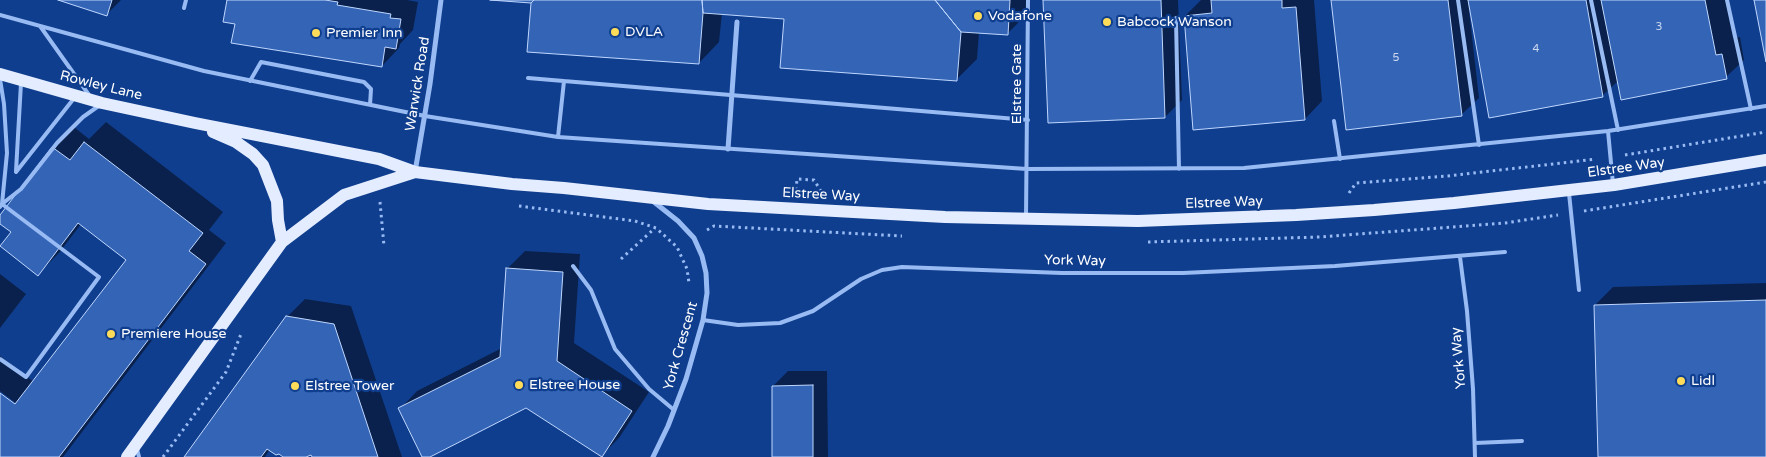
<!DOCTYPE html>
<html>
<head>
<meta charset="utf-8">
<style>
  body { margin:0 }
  canvas { display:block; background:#103e8e }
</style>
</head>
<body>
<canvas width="1766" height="457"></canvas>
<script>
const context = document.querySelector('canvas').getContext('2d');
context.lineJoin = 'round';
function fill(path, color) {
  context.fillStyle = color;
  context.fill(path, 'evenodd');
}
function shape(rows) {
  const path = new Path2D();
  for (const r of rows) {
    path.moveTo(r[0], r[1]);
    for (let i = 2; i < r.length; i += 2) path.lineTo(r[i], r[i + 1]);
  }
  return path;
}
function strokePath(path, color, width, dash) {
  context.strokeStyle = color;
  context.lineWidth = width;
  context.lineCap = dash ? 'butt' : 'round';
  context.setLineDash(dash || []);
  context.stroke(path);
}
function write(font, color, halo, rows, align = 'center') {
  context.font = font + ' "Varela Round",sans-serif';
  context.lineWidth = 4.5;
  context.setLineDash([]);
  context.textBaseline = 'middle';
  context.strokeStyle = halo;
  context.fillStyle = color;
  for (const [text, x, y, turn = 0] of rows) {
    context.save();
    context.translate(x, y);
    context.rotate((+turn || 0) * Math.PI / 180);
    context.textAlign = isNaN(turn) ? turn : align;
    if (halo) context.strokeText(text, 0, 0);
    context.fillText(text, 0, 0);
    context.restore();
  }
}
const shadow = shape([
  [62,0,121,0,107,14],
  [228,0,407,0,418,2,413,30,400,44,399,48,382,66,236,23],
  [507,0,1029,0,1028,13,1007,34,979,32,977,59,956,80,785,18,722,13,719,42,699,63,532,2],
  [1044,0,1178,0,1182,100,1165,117],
  [1201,0,1314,0,1322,101,1305,119,1185,16],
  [1332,0,1726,0,1733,38,1740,37,1744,60,1726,77,1619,80,1602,96,1470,2,1468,2,1479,98,1461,115],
  [106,122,223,212,209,230,226,243,63,457,0,457,0,394,20,409,21,407,0,391,0,356,34,382,128,259,81,224,59,253,38,274,13,232,0,222,0,217,53,148,74,127,89,139],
  [525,251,580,254,574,343,649,392,619,438,601,456,527,407,427,457,424,457,400,409,417,391,502,348,507,269],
  [0,274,26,294,0,328],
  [1766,283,1766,457,1599,457,1595,305,1613,287],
  [305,299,351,306,402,457,313,457,312,454,303,457,285,457,270,449,265,457,185,457,287,317],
  [788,371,827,371,828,457,773,457,773,386]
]);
const building = shape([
  [58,0,112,0,107,16,58,0],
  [227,0,325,0,338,2,337,5,391,14,390,18,401,19,396,49,385,47,382,67,231,43,235,24,223,22,227,0],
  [490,0,534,0,531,3,490,0],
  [534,0,702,0,703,13,699,64,527,52,531,3,534,0],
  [702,0,935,0,961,32,957,81,780,68,784,19,703,13,702,0],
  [935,0,1010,0,1008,35,961,32,935,0],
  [1043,0,1161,0,1165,118,1048,123,1043,0],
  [1211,0,1282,0,1282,8,1296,7,1305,120,1193,130,1184,16,1212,13,1211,0],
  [1331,0,1448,0,1462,116,1346,130,1331,0],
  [1468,0,1586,0,1603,97,1489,118,1468,0],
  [1601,0,1705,0,1716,55,1722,54,1727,79,1621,100,1601,0],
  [1754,0,1766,0,1766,62,1754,0],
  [84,142,203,233,189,251,206,264,59,457,0,457,0,393,15,404,126,260,78,223,38,276,0,246,11,232,0,224,0,215,52,147,70,160,84,142],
  [506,268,563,272,557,361,632,411,602,457,526,408,430,457,422,457,398,408,500,357,506,268],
  [1766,300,1766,457,1598,457,1594,305,1766,300],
  [286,316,334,324,378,457,312,457,311,455,306,457,283,457,279,454,276,455,267,449,261,457,184,457,286,316],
  [813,385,813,457,772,457,772,386,813,385]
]);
const path = shape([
  [1625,155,1766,132],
  [796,190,797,179,814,180,821,191],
  [1349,193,1356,183,1448,176,1596,159],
  [380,202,384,246],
  [519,206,635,221,656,228,677,247,687,269,689,283],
  [1584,211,1766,182],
  [707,230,714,226,902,236],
  [1148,242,1320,237,1505,223,1558,215],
  [621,259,655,228],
  [163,457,226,372,241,334]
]);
const lane = shape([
  [1458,0,1479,145],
  [1591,0,1618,130],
  [1727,0,1751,109],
  [184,8,186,0],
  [0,15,204,71,425,116,558,137,1027,169,1244,168,1608,131,1766,106],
  [1176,18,1179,169],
  [40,26,89,95],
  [528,78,1028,120],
  [0,79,4,104,7,153,2,204,0,207],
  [250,81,261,62,364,82,371,89,370,105],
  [1334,121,1340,159],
  [1608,131,1613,184],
  [558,137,564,81],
  [16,171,21,83],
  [16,172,75,97],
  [1569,193,1579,290],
  [2,204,21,189,57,143,83,117,100,105],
  [1026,217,1028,0],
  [1460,257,1467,311,1473,389,1475,457],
  [573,266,591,290,615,349,649,389,674,410],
  [703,320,738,325,780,323,813,311,861,279,882,270,902,267,1062,273,1183,273,1335,266,1505,252],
  [0,359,26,377,99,277,2,204],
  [1475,443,1522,441],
  [137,449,139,457]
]);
const street = shape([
  [728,149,737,22],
  [415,172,430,84,441,0],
  [653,457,668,426,686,379,703,320,707,293,706,273,702,256,694,238,678,221,654,202]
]);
const primary = shape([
  [0,74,102,103,195,123,379,159,415,172,512,184,564,188,708,204,945,217,1138,221,1296,215,1374,210,1454,203,1614,185,1766,160],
  [213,132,236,142,253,154,263,165,277,201,278,220,282,242],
  [127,457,282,242,344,195,415,172]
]);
const markers = [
  [978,16,5,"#ffdb5a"],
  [1107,22,5,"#ffdb5a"],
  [615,32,5,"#ffdb5a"],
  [316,33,5,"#ffdb5a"],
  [111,334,5,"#ffdb5a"],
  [1681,381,5,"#ffdb5a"],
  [519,385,5,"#ffdb5a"],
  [295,386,5,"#ffdb5a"]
];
const numberNames = [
  ["3",1659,27],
  ["4",1536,49],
  ["5",1396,58]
];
const poiNames = [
  ["Vodafone",988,16],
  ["Babcock Wanson",1117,22],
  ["DVLA",625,32],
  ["Premier Inn",326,33],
  ["Premiere House",121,334],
  ["Lidl",1691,381],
  ["Elstree House",529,385],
  ["Elstree Tower",305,386]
];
const streetNames = [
  ["Warwick Road",418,84,-81],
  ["Elstree Gate",1017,84,-90],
  ["Rowley Lane",101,86,14],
  ["Elstree Way",1626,168,-8],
  ["Elstree Way",821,195,3],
  ["Elstree Way",1224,203,-2],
  ["York Way",1075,261,1],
  ["York Crescent",681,346,-74],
  ["York Way",1459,358,-95]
];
fill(shadow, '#0007');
fill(building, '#3464b6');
strokePath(building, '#bfd7fe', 1);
strokePath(path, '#98bbf3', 3, [2.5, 4]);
strokePath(lane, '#98bbf3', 4);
strokePath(street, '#98bbf3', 5);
strokePath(primary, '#e4edff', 12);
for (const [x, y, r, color] of markers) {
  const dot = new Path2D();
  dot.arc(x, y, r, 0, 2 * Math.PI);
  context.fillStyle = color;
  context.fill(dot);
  strokePath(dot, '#103e8e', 2);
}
write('11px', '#ccd8ed', null, numberNames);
write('14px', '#fff', '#103e8e', poiNames, 'left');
write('14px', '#fff', '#103e8e', streetNames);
</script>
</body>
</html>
